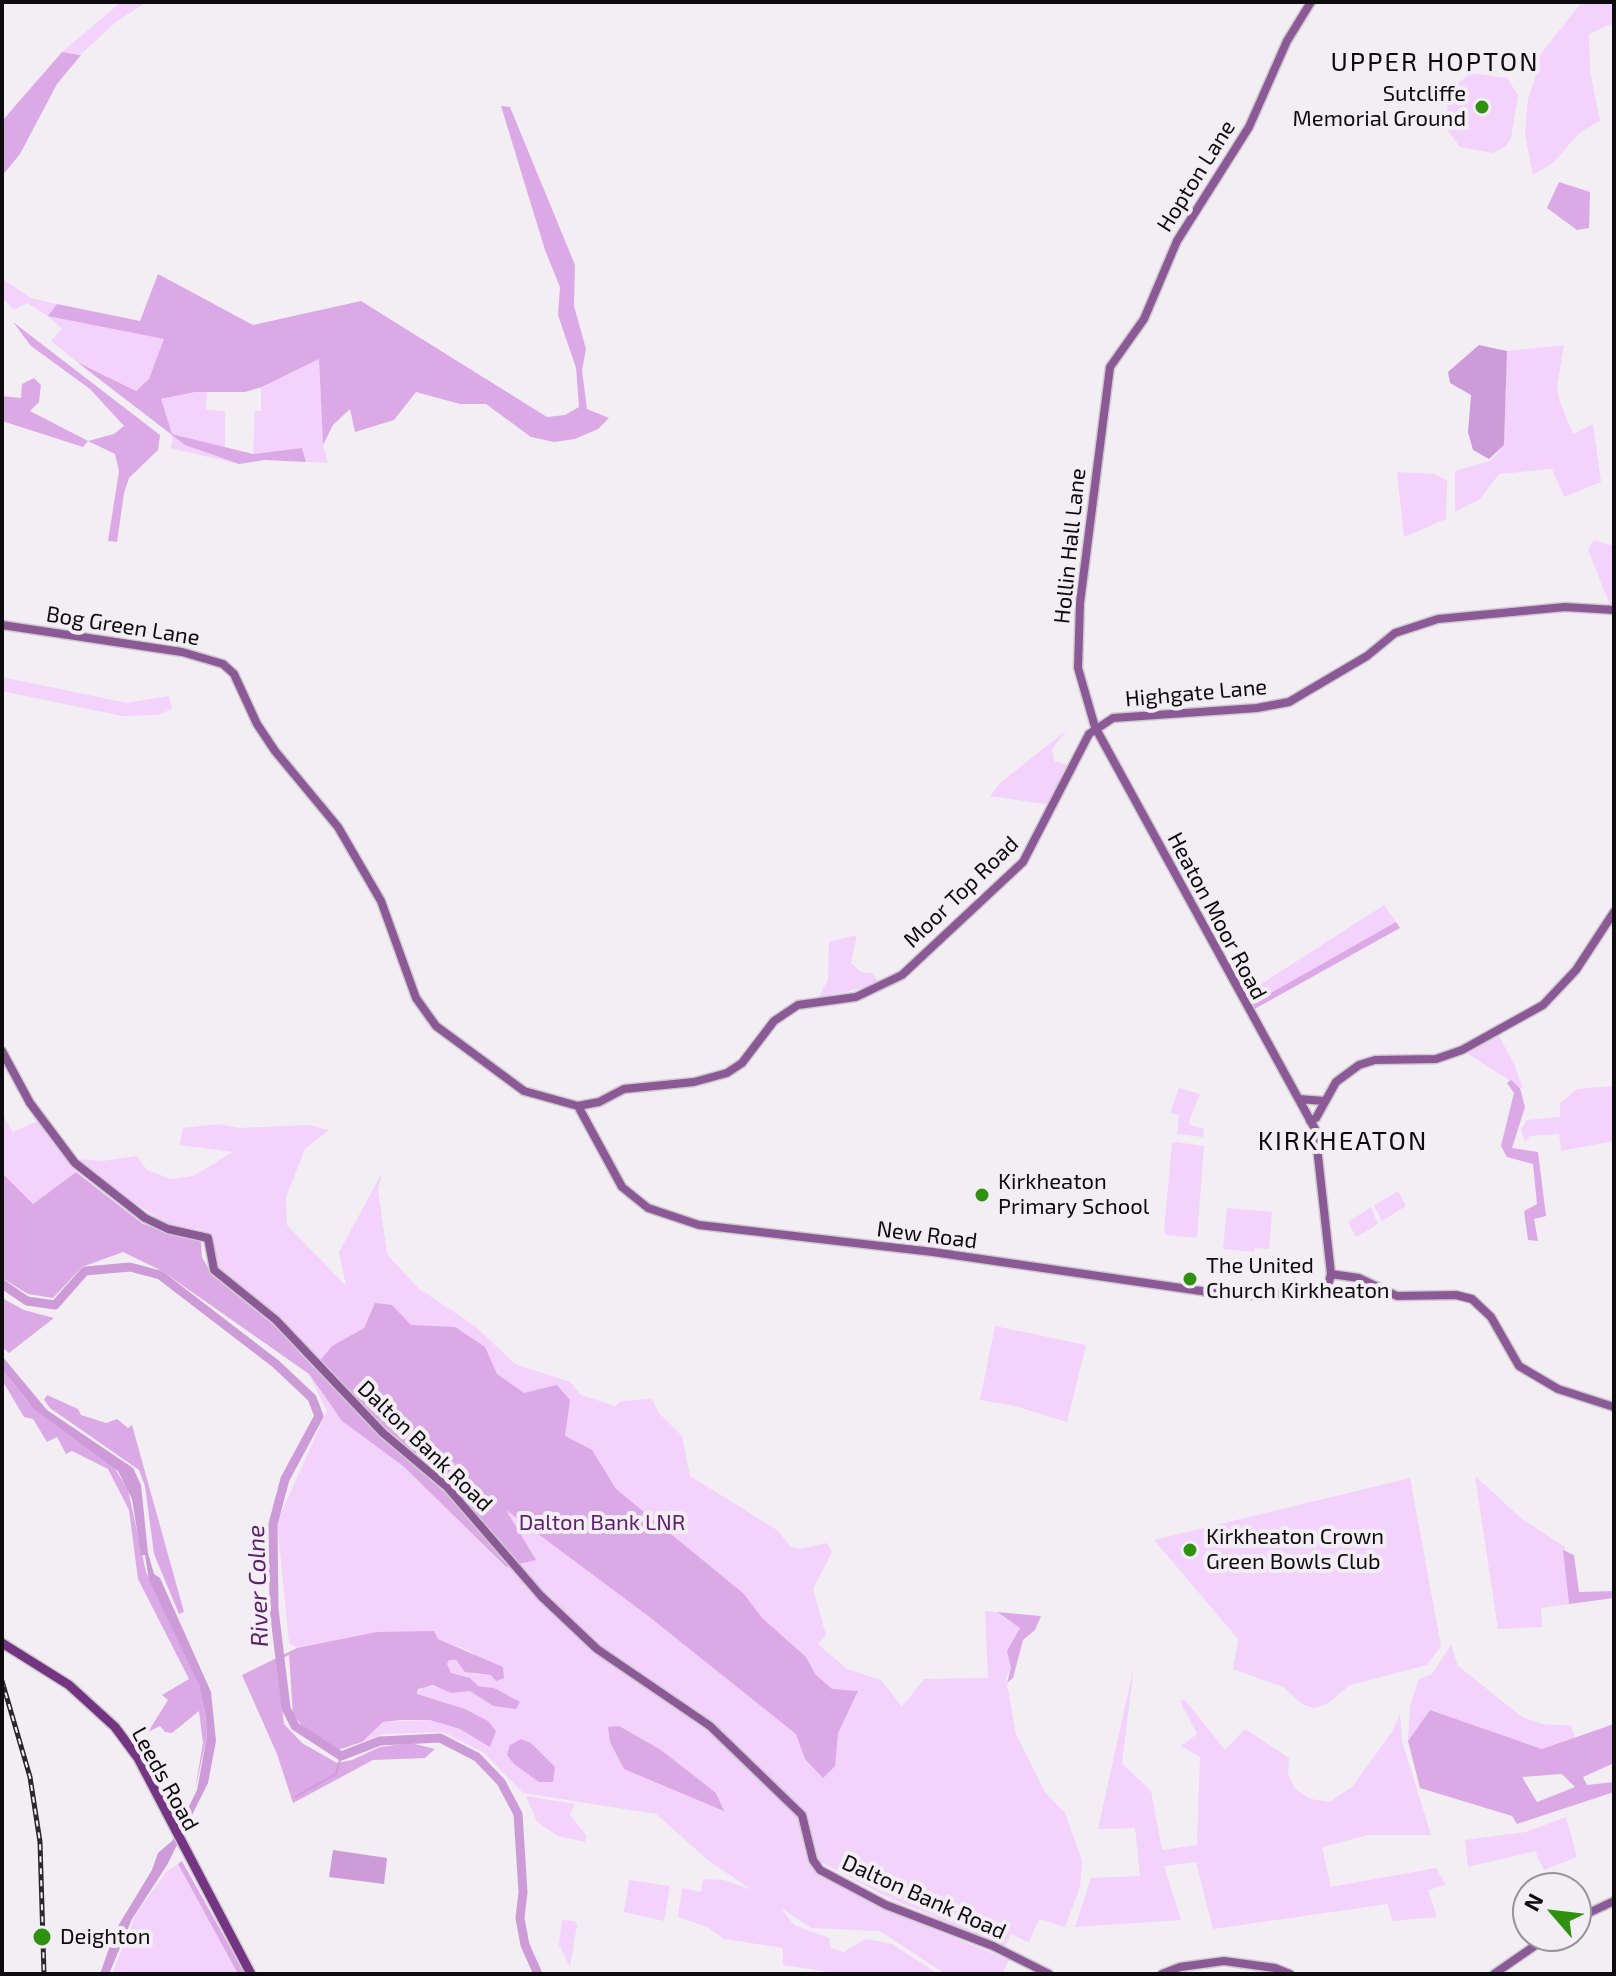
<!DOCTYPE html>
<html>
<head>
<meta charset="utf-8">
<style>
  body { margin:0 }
  #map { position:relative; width:1616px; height:1976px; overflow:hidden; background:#f3eef4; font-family:"Exo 2",sans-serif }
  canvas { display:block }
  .frame { position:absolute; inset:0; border:4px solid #0d0b0d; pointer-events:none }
  .north { position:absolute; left:1512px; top:1872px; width:80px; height:80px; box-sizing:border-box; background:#f3eef4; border:2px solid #979398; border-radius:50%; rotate:298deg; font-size:22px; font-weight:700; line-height:32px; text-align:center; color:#0d0b0d }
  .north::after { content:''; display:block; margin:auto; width:28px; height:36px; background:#2f910f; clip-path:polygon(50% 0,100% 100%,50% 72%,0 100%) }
</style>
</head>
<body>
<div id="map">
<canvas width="1616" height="1976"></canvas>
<div class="frame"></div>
<div class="north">N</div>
</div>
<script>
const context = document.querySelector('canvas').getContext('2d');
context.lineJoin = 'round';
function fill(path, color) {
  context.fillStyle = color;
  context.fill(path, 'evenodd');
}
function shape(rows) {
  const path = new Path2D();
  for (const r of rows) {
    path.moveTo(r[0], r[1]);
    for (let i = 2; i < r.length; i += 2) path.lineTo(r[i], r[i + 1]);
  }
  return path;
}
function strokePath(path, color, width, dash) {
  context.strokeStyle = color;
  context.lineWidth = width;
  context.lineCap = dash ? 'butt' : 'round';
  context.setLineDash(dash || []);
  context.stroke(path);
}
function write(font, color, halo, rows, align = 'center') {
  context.font = font + ' "Exo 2",sans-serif';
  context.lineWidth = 8;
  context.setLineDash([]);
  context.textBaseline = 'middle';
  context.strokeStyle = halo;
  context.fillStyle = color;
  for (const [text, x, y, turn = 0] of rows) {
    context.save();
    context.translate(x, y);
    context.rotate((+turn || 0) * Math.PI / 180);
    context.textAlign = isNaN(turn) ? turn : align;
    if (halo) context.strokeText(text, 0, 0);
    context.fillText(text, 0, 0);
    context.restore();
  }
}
const green = shape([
  [121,2,147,2,117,21,81,54,62,52],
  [1614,2,1614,23,1589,34,1590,71,1600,121,1579,133,1553,163,1533,175,1525,134,1528,99,1540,63,1535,61,1581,3],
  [1471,73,1507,78,1518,95,1511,138,1506,146,1493,153,1460,147,1446,128,1448,99,1453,87],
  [2,279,31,298,57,304,49,315,165,339,149,379,136,391,77,362,51,341,62,329,48,316,27,303,14,310,2,297],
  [1564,345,1557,387,1560,402,1573,434,1593,424,1601,482,1564,497,1552,469,1499,474,1480,499,1455,512,1455,471,1490,461,1504,445,1507,351],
  [319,359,323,445,328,463,306,462,302,448,253,454,255,411,261,411,261,388],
  [195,392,207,392,206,410,225,411,225,448,174,434,185,445,239,464,170,448,173,441,161,399],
  [1397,472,1433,474,1447,480,1446,519,1404,537],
  [1594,540,1614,546,1614,606,1610,605,1588,550],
  [2,677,127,703,169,696,172,709,158,715,122,716,2,691],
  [1067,730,1052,749,1054,761,1068,765,1051,805,990,796,1001,782],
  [1384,905,1396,922,1254,1003,1251,1011,1244,995],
  [857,935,851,963,861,972,872,973,880,984,818,998,828,980,829,942],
  [1498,1034,1515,1066,1523,1089,1465,1052],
  [1614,1086,1614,1141,1561,1151,1559,1134,1530,1136,1525,1141,1521,1130,1527,1120,1560,1117,1560,1103,1577,1089],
  [1179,1088,1200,1094,1189,1121,1190,1125,1204,1129,1203,1137,1177,1134,1179,1115,1170,1113],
  [2,1114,13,1132,38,1121,76,1172,33,1204,2,1173],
  [219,1124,239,1128,309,1125,329,1130,305,1149,286,1197,287,1225,346,1286,339,1252,382,1173,378,1189,387,1254,418,1288,475,1326,515,1364,570,1382,581,1395,615,1406,621,1401,652,1399,658,1412,682,1436,690,1476,777,1530,791,1547,800,1549,827,1543,832,1552,813,1589,826,1635,818,1644,847,1669,881,1680,902,1707,924,1679,988,1678,985,1611,996,1612,1020,1628,1008,1651,1011,1668,1006,1678,1016,1734,1045,1792,1065,1813,1082,1860,1080,1887,1065,1927,1039,1919,1029,1942,1011,1934,1005,1946,885,1896,819,1861,807,1814,788,1795,705,1717,597,1645,544,1598,359,1342,375,1304,364,1328,332,1346,320,1361,279,1317,218,1268,212,1237,201,1230,168,1224,127,1198,77,1159,103,1161,137,1156,147,1170,171,1179,193,1176,233,1152,180,1145,183,1128],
  [1176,1142,1204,1146,1197,1238,1166,1235,1164,1231,1172,1144],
  [1398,1191,1406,1206,1382,1221,1374,1205],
  [1371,1207,1378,1224,1356,1237,1348,1222],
  [1227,1208,1272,1212,1269,1249,1255,1248,1254,1252,1223,1249],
  [995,1326,1086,1345,1067,1422,1015,1406,980,1400],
  [309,1375,342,1421,403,1466,505,1567,510,1566,594,1653,708,1729,797,1815,808,1863,820,1875,888,1911,1009,1960,1002,1974,945,1974,880,1931,811,1928,781,1908,794,1925,829,1938,831,1948,844,1952,866,1939,892,1944,938,1974,843,1974,783,1965,783,1948,724,1939,707,1927,678,1917,682,1888,701,1892,703,1879,724,1880,752,1890,709,1861,656,1814,523,1793,484,1753,443,1732,384,1734,362,1742,383,1722,430,1720,460,1729,491,1746,488,1721,465,1709,417,1694,423,1686,470,1691,493,1706,516,1709,494,1688,478,1686,451,1673,446,1665,449,1659,456,1660,473,1674,491,1675,472,1652,438,1639,328,1642,297,1648,289,1643,277,1522,327,1411],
  [1475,1476,1522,1519,1565,1547,1569,1604,1541,1608,1542,1627,1498,1629],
  [1410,1478,1441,1646,1427,1665,1350,1685,1327,1704,1314,1708,1302,1704,1283,1687,1233,1669,1238,1639,1154,1540],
  [1451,1645,1458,1666,1522,1717,1542,1724,1571,1726,1575,1739,1542,1749,1430,1710,1408,1741,1410,1706,1419,1679,1432,1674],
  [1134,1666,1122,1763,1151,1791,1162,1850,1197,1845,1200,1757,1181,1746,1197,1734,1180,1701,1185,1700,1225,1750,1245,1729,1289,1758,1288,1774,1295,1789,1311,1799,1330,1802,1352,1787,1392,1732,1400,1714,1402,1741,1431,1835,1368,1835,1322,1847,1331,1887,1436,1868,1446,1885,1428,1890,1437,1917,1392,1921,1388,1904,1213,1929,1196,1862,1164,1866,1181,1920,1075,1927,1091,1878,1140,1876,1135,1828,1098,1829],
  [526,1796,575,1804,570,1815,586,1835,585,1842,558,1836,537,1822],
  [1566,1817,1577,1857,1544,1870,1535,1851,1468,1867,1465,1840,1526,1832],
  [178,1864,238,1974,112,1974,136,1914,167,1871],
  [629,1880,670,1886,664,1921,624,1912],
  [562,1920,575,1921,577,1925,570,1967,559,1945]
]);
const forest = shape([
  [62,52,81,55,57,84,20,154,2,176,2,121],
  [501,106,510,107,575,265,574,306,586,349,582,370,587,409,609,418,598,429,575,439,554,442,531,437,486,404,460,404,416,392,394,420,355,432,350,409,333,425,323,445,319,359,262,387,245,392,195,392,161,399,172,434,253,454,302,448,306,462,265,460,239,464,185,445,77,362,136,391,149,379,164,339,48,316,57,304,140,321,158,274,253,325,361,301,547,417,565,415,579,407,576,368,558,315,560,287,545,250],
  [1559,182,1590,192,1589,228,1577,230,1547,208],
  [13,322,160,435,158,450,129,478,124,493,117,542,108,541,119,471,115,454,88,441,83,447,2,421,2,396,21,398,22,384,34,378,41,385,39,402,30,411,88,441,114,434,124,426,90,389,31,346],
  [1396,922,1400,928,1251,1011,1253,1003],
  [1511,1080,1520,1088,1525,1107,1512,1148,1538,1152,1546,1216,1534,1219,1538,1241,1528,1240,1524,1211,1537,1204,1533,1164,1507,1157,1501,1146,1514,1093,1507,1083],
  [76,1172,143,1224,201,1242,202,1257,212,1275,276,1327,314,1368,332,1346,364,1328,375,1303,392,1305,411,1325,455,1327,485,1347,497,1374,524,1393,557,1385,570,1400,565,1436,592,1450,616,1489,744,1594,762,1618,806,1657,815,1674,832,1689,858,1691,838,1733,835,1766,823,1778,805,1759,796,1734,647,1615,506,1510,536,1560,506,1567,403,1466,342,1421,309,1374,162,1271,123,1252,82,1267,53,1298,28,1294,2,1278,2,1173,33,1204],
  [2,1298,24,1310,54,1318,9,1353,2,1347],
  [2,1369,29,1403,114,1467,128,1490,146,1572,198,1682,204,1703,207,1736,195,1790,203,1743,199,1711,172,1733,165,1732,160,1726,148,1732,168,1700,162,1695,189,1679,138,1579,129,1510,108,1469,72,1451,66,1454,57,1437,47,1442,33,1419,24,1417,2,1380],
  [47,1395,78,1409,81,1415,106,1423,117,1419,128,1428,132,1425,184,1612,179,1614,154,1554,145,1486,139,1470,50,1408,44,1400],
  [1563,1550,1574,1555,1579,1592,1614,1591,1614,1598,1569,1604],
  [997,1612,1041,1616,1035,1630,1023,1640,1013,1678,1007,1683,1011,1668,1007,1651,1020,1628],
  [434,1631,438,1639,503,1667,504,1678,496,1681,491,1675,465,1672,456,1660,449,1660,447,1664,451,1673,470,1678,478,1686,494,1688,520,1702,516,1709,493,1706,470,1691,451,1693,433,1685,418,1689,417,1694,465,1709,488,1721,496,1731,490,1747,460,1729,430,1720,401,1720,383,1722,362,1742,338,1750,308,1732,293,1715,289,1655,276,1661,284,1724,302,1743,337,1763,352,1760,380,1747,411,1743,435,1749,425,1758,373,1760,293,1803,277,1754,242,1675,297,1648,377,1632],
  [1430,1710,1542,1749,1614,1724,1614,1763,1583,1777,1587,1785,1614,1782,1614,1792,1517,1824,1512,1816,1420,1788,1408,1741],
  [1562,1774,1575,1787,1537,1802,1522,1777],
  [619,1726,661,1750,716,1793,724,1811,624,1769,610,1742,608,1727],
  [521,1739,531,1743,555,1767,553,1782,539,1782,514,1764,507,1755,510,1745],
  [182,1861,245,1974,238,1974,178,1864]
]);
const water = shape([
  [1479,345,1507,351,1504,445,1489,459,1473,450,1468,432,1471,395,1450,383,1448,372],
  [2,1356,47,1410,133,1468,141,1485,148,1553,154,1574,160,1578,211,1692,216,1741,208,1783,167,1865,132,1919,109,1974,100,1974,115,1931,152,1870,158,1853,172,1841,197,1790,207,1736,205,1711,199,1685,149,1580,145,1555,141,1555,132,1499,118,1471,34,1409,2,1369],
  [333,1850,387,1858,384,1884,329,1877]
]);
const stream = shape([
  [295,1797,336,1774,341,1756]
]);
const river = shape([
  [2,1284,27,1301,55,1305,85,1271,130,1267,160,1275,276,1364,312,1398,319,1416,285,1479,273,1524,274,1609,286,1708,295,1726,341,1756,380,1741,440,1738,477,1757,501,1782,518,1814,523,1892,520,1918,525,1945,538,1974]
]);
const secondary = shape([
  [1311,2,1287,41,1249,127,1177,241,1144,319,1110,367,1080,603,1078,668,1095,727,1315,1129,1331,1274],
  [2,625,182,652,223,664,234,674,257,724,275,751,338,827,381,901,416,998,436,1026,524,1091,578,1106,599,1102,624,1089,694,1082,727,1073,742,1063,774,1021,798,1005,856,997,902,975,1023,862,1089,734,1113,718,1257,708,1289,702,1367,656,1395,633,1438,619,1565,607,1614,610],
  [2,1051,30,1103,75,1163,145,1218,168,1229,208,1238,214,1270,276,1320,383,1433,447,1487,541,1596,597,1649,710,1726,802,1815,813,1860,820,1870,886,1905,993,1946,1049,1974],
  [1299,1099,1324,1101],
  [578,1106,622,1187,648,1208,699,1225,933,1252,1215,1293,1261,1296,1312,1291,1328,1286,1331,1274],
  [1310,1121,1316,1118,1336,1082,1359,1065,1375,1060,1436,1059,1462,1050,1543,1005,1576,970,1614,912],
  [1331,1274,1359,1278,1397,1296,1456,1295,1472,1299,1491,1317,1519,1366,1558,1389,1614,1407],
  [1576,1919,1614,1901],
  [1162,1974,1180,1967,1224,1961,1275,1968,1290,1974],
  [1494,1974,1549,1936]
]);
const primary = shape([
  [2,1643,69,1685,115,1727,138,1758,251,1974]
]);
const rail = shape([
  [2,1681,30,1777,40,1842,44,1974]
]);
const markers = [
  [1482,107,8,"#2f910f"],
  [982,1195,8,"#2f910f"],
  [1190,1279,8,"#2f910f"],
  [1190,1550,8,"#2f910f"],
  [42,1937,10,"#2f910f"]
];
const poiNames = [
  ["Sutcliffe",1466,94,"right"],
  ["Memorial Ground",1466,119,"right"],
  ["Kirkheaton",998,1182],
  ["Primary School",998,1207],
  ["The United",1206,1266],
  ["Church Kirkheaton",1206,1291],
  ["Kirkheaton Crown",1206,1537],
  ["Green Bowls Club",1206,1562],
  ["Deighton",60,1937]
];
const streetNames = [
  ["Hopton Lane",1196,176,-58],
  ["Hollin Hall Lane",1070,546,-84],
  ["Bog Green Lane",123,626,9],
  ["Highgate Lane",1196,693,-5],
  ["Moor Top Road",961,892,-44],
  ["Heaton Moor Road",1217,916,62],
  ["New Road",927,1235,7],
  ["Dalton Bank Road",425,1446,44],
  ["Leeds Road",165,1779,61],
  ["Dalton Bank Road",924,1897,24]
];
const parkNames = [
  ["Dalton Bank LNR",602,1523]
];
const waterNames = [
  ["River Colne",258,1586,-92]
];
const quarterNames = [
  ["UPPER HOPTON",1435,62],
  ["KIRKHEATON",1343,1141]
];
fill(green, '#f3d2fb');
fill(forest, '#dca9e7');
fill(water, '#cd9bd8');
strokePath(stream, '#cd9bd8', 2);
strokePath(river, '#cd9bd8', 9);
strokePath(secondary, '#cecacf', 11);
strokePath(primary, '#cecacf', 12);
strokePath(secondary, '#8c5997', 8);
strokePath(primary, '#733481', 9);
strokePath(rail, '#2a282b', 5);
strokePath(rail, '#f3eef4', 2, [6]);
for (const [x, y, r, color] of markers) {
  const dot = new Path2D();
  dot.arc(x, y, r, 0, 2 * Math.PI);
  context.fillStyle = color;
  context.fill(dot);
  strokePath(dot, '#f3eef4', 3);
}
write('22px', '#0d0b0d', '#f3eef4', poiNames, 'left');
write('22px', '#0d0b0d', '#f3eef4', streetNames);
write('22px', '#5f236c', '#f3eef4', parkNames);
write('italic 24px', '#5d216a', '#f3eef4', waterNames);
context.letterSpacing = '2px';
write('26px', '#0d0b0d', '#f3eef4', quarterNames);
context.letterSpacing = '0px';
</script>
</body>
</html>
